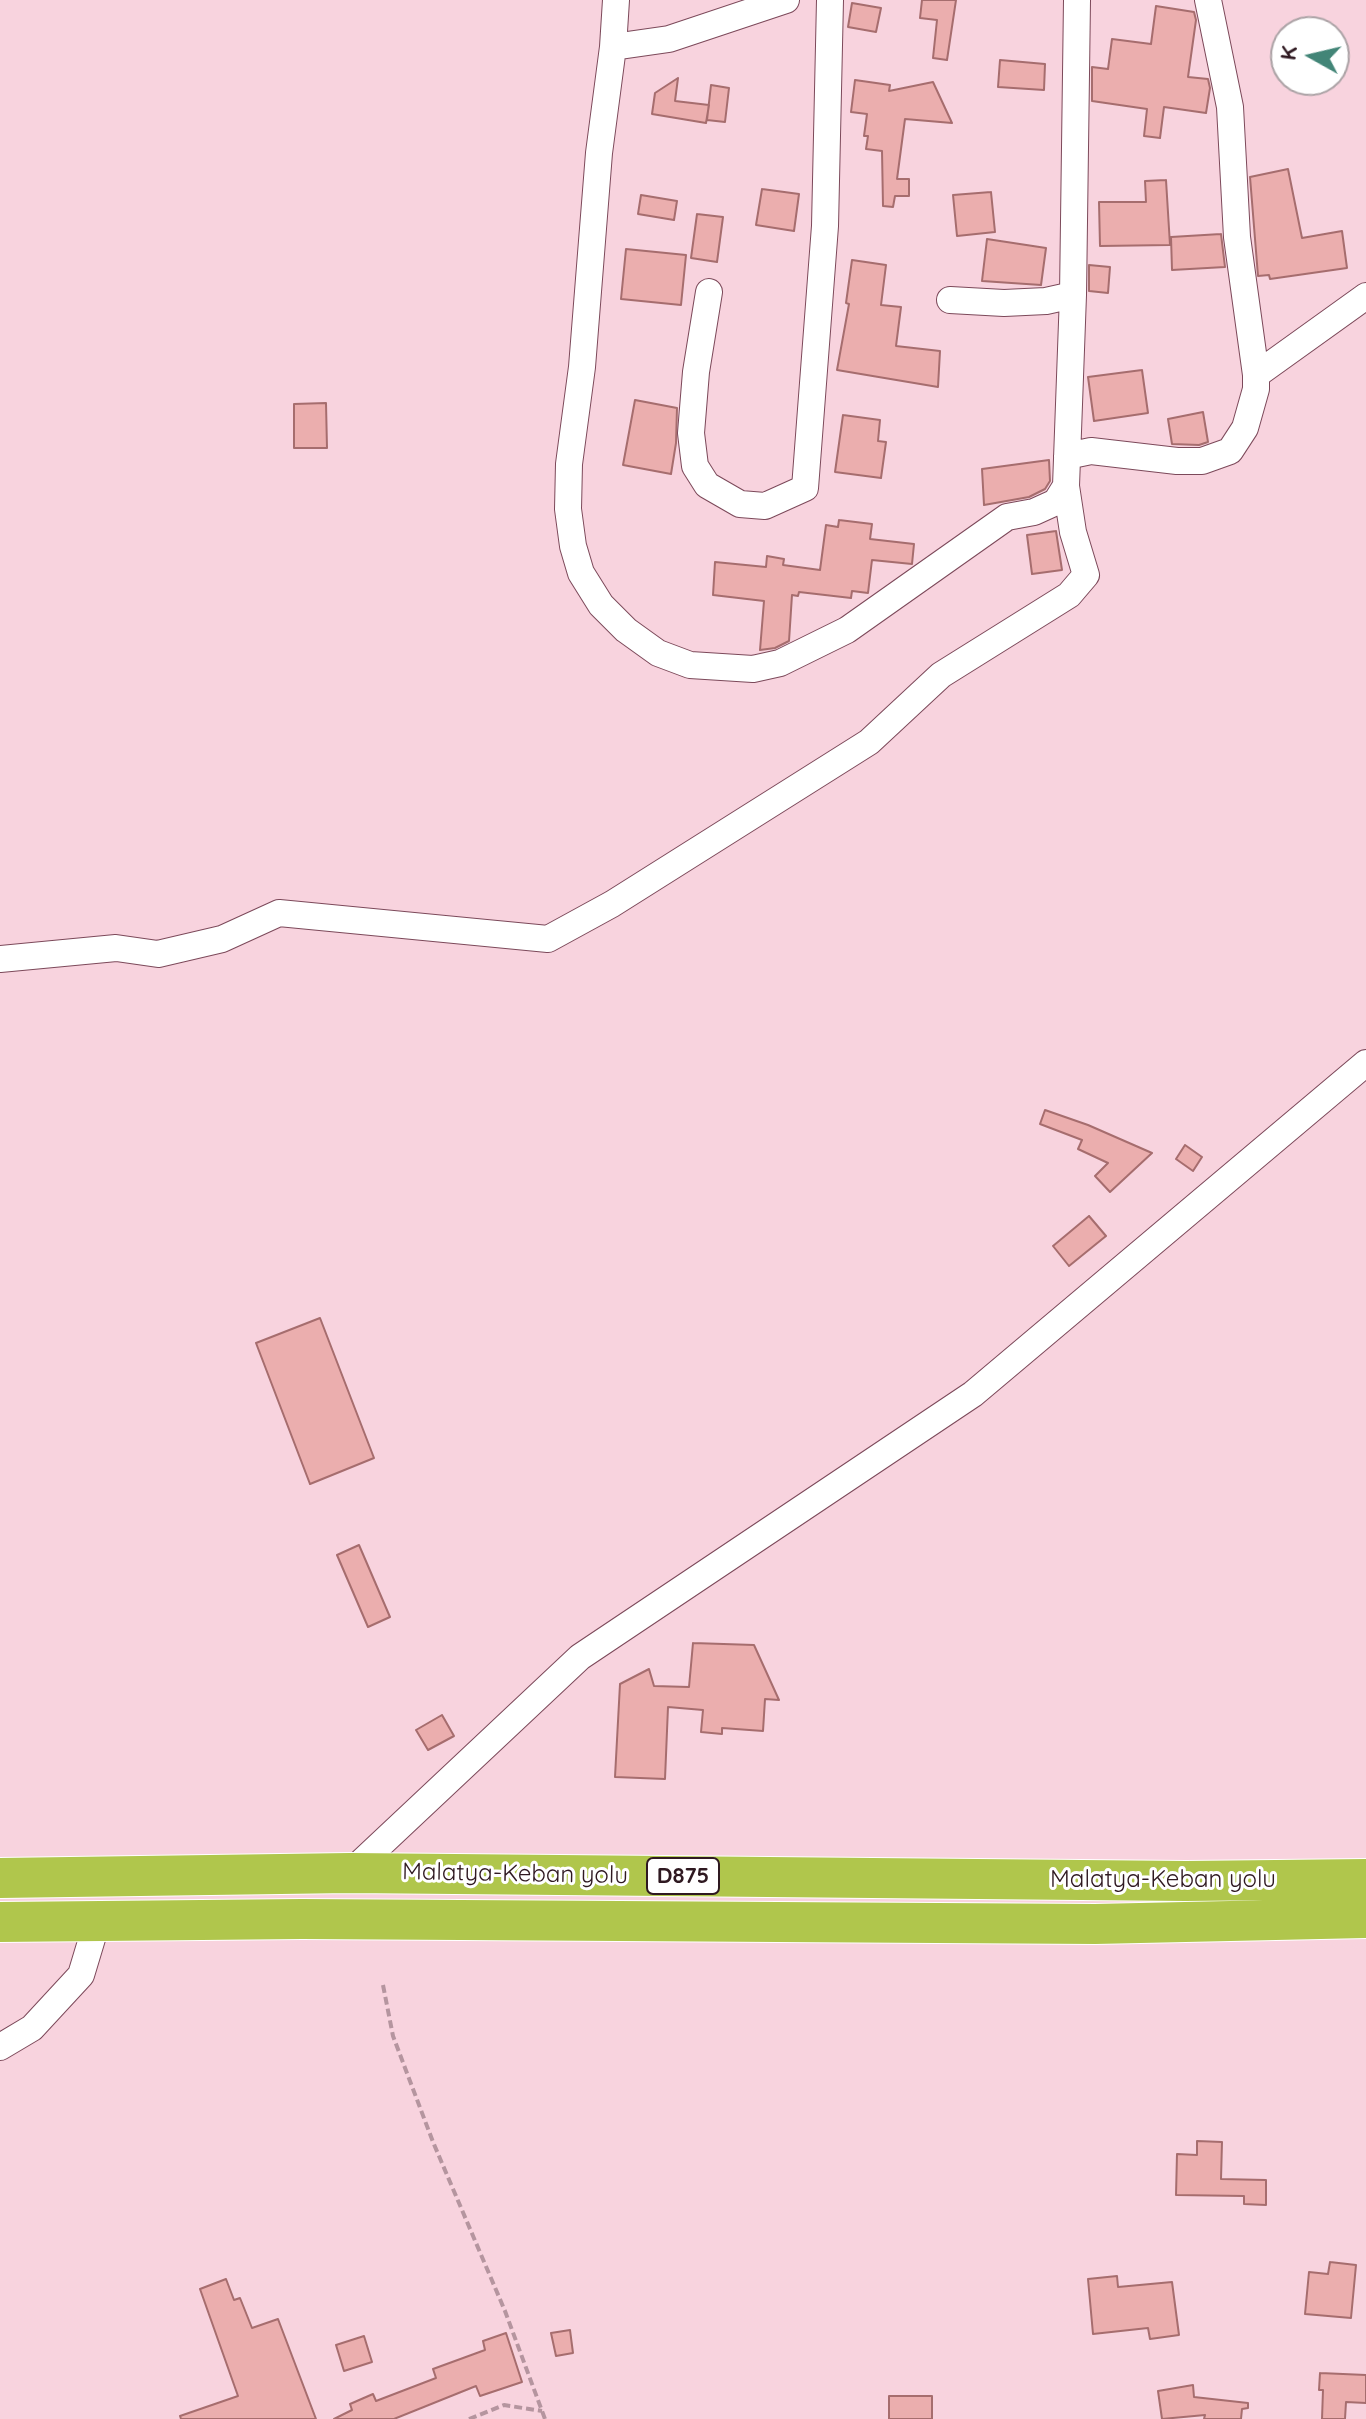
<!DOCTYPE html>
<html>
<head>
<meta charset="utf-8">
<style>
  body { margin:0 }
  #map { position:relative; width:1366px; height:2419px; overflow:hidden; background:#f8d3de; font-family:Quicksand,sans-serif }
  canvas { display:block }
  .north { position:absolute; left:1270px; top:16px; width:80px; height:80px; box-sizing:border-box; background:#fff; border:2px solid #aca3a6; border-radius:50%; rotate:278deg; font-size:22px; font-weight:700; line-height:32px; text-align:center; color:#2f1921 }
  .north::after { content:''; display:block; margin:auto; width:28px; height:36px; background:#428577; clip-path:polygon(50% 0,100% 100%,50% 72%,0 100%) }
</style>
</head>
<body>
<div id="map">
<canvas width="1366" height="2419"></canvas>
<div class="north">K</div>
</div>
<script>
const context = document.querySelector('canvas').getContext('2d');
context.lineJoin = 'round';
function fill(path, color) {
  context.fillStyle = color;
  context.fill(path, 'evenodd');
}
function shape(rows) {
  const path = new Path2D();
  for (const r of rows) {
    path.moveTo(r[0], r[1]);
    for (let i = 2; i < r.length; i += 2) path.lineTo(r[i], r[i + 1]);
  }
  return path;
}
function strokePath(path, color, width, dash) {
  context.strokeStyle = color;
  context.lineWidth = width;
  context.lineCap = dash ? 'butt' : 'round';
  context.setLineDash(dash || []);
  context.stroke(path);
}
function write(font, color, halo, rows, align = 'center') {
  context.font = font + ' Quicksand,sans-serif';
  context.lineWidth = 6;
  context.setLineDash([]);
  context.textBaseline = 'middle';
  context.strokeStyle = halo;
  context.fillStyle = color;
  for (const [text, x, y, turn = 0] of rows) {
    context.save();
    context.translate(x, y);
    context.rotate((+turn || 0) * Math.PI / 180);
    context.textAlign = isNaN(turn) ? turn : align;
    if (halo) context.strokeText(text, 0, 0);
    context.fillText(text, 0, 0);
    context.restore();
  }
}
const building = shape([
  [922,0,956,0,947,60,933,58,937,20,920,18,922,0],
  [852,3,881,8,876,32,848,27,852,3],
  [1156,6,1194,12,1196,20,1188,77,1208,79,1210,88,1206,113,1164,107,1160,138,1144,136,1147,109,1092,101,1092,67,1108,69,1112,39,1151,44,1156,6],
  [1000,60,1045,64,1044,90,998,87,1000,60],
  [678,78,675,101,709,105,706,123,652,114,655,93,678,78],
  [855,80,890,85,889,91,933,82,952,123,905,119,897,179,909,179,909,196,895,196,893,207,883,206,882,151,866,149,868,136,864,136,867,114,851,112,855,80],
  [711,85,729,88,725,122,707,120,711,85],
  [1288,169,1302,238,1342,231,1347,268,1270,279,1269,275,1258,276,1250,177,1288,169],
  [1166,180,1170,245,1100,246,1099,202,1146,202,1145,181,1166,180],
  [762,189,799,194,794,231,756,225,762,189],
  [991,192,995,232,957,236,953,195,991,192],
  [641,195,677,201,674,220,638,214,641,195],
  [697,214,723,217,717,262,691,258,697,214],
  [1221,234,1225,267,1172,270,1171,237,1221,234],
  [987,239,1046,248,1041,285,982,281,987,239],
  [626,249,686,255,681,305,621,299,626,249],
  [852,260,886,265,881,305,901,307,896,346,940,351,938,387,837,370,849,304,846,303,852,260],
  [1089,265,1110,267,1108,293,1089,291,1089,265],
  [1142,370,1148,413,1094,421,1088,377,1142,370],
  [635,400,677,408,676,443,671,474,623,465,635,400],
  [326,403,327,448,294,448,294,404,326,403],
  [1203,412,1208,442,1199,445,1172,444,1168,419,1203,412],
  [843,415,880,420,878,441,886,442,881,478,835,472,843,415],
  [1049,460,1050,481,1045,489,1029,497,984,505,982,469,1049,460],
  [839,520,872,524,870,539,914,544,912,564,872,560,868,593,852,591,851,598,799,592,798,596,792,595,789,641,775,648,760,650,764,601,713,595,715,562,766,567,767,556,784,559,783,565,820,570,826,525,838,527,839,520],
  [1056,531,1062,570,1032,574,1027,535,1056,531],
  [1045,1110,1088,1125,1152,1153,1110,1192,1095,1176,1108,1163,1078,1149,1082,1140,1040,1124,1045,1110],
  [1185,1145,1202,1157,1193,1171,1176,1159,1185,1145],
  [1089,1216,1106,1236,1069,1266,1053,1246,1089,1216],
  [320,1318,374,1458,310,1484,256,1343,320,1318],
  [359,1545,390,1617,368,1627,337,1555,359,1545],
  [693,1643,754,1645,779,1700,765,1699,763,1731,722,1728,722,1734,701,1732,703,1710,668,1707,665,1779,615,1777,620,1684,649,1669,654,1686,689,1687,693,1643],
  [442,1715,454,1736,428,1750,416,1730,442,1715],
  [1197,2141,1222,2142,1221,2179,1266,2180,1266,2205,1244,2204,1244,2196,1176,2195,1177,2154,1197,2155,1197,2141],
  [1330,2262,1356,2265,1351,2318,1305,2314,1309,2272,1328,2274,1330,2262],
  [1117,2276,1118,2287,1172,2282,1179,2335,1150,2339,1148,2328,1093,2334,1088,2279,1117,2276],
  [226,2279,234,2300,240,2298,252,2328,278,2319,316,2419,181,2419,180,2416,238,2396,200,2289,226,2279],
  [570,2330,573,2353,556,2356,551,2333,570,2330],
  [506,2333,522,2382,480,2396,476,2386,394,2419,334,2419,352,2410,350,2404,373,2394,376,2401,436,2378,433,2369,485,2350,483,2341,506,2333],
  [364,2336,372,2362,344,2371,336,2345,364,2336],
  [1320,2373,1366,2375,1366,2403,1346,2402,1345,2419,1322,2419,1323,2390,1319,2390,1320,2373],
  [1193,2385,1194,2397,1248,2403,1248,2408,1242,2409,1241,2419,1204,2419,1205,2415,1162,2419,1158,2391,1193,2385],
  [889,2396,932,2396,932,2419,889,2419,889,2396]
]);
const path = shape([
  [383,1985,393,2036,433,2142,505,2311,545,2419],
  [469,2419,504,2405,542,2411]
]);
const minor = shape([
  [616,0,613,47,599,153,582,367,569,464,568,509,573,546,581,573,601,605,626,630,658,653,690,665,753,669,780,663,847,630,1007,517,1034,512,1056,502,1066,486],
  [613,47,669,39,786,0],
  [709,292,696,372,691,433,695,466,707,485,740,504,765,506,805,488,825,226,830,0],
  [950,300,1004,303,1046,301,1073,295],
  [1256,375,1366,296],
  [1067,456,1091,451,1177,461,1202,461,1230,451,1245,428,1256,389,1256,375,1237,237,1230,107,1208,0],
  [0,959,116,948,158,954,222,939,279,913,548,939,612,904,869,742,941,675,1069,595,1086,575,1073,532,1066,486,1073,295,1077,0],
  [350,1873,580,1657,973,1394,1366,1063],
  [0,2047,32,2028,81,1975,97,1922]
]);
const highway = shape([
  [0,1878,350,1873,1186,1881,1366,1879],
  [0,1922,302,1919,1095,1924,1366,1918]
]);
const shields = [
  [683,1876,72]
];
const shieldNames = [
  ["D875",683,1876]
];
const streetNames = [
  ["Malatya-Keban yolu",515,1874,1],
  ["Malatya-Keban yolu",1163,1880]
];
fill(building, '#ebaeae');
strokePath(building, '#a66d6e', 2);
strokePath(minor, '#7c495a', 28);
strokePath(highway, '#fff', 42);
strokePath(path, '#b5959f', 4, [8, 4]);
strokePath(minor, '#fff', 26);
strokePath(highway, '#b0c64c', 40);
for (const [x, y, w] of shields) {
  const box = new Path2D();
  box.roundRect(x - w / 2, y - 18, w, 36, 6);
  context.fillStyle = '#fff';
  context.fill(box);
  strokePath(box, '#2f1921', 2);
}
write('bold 22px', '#2f1921', null, shieldNames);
write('24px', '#2f1921', '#fff', streetNames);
</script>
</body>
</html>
